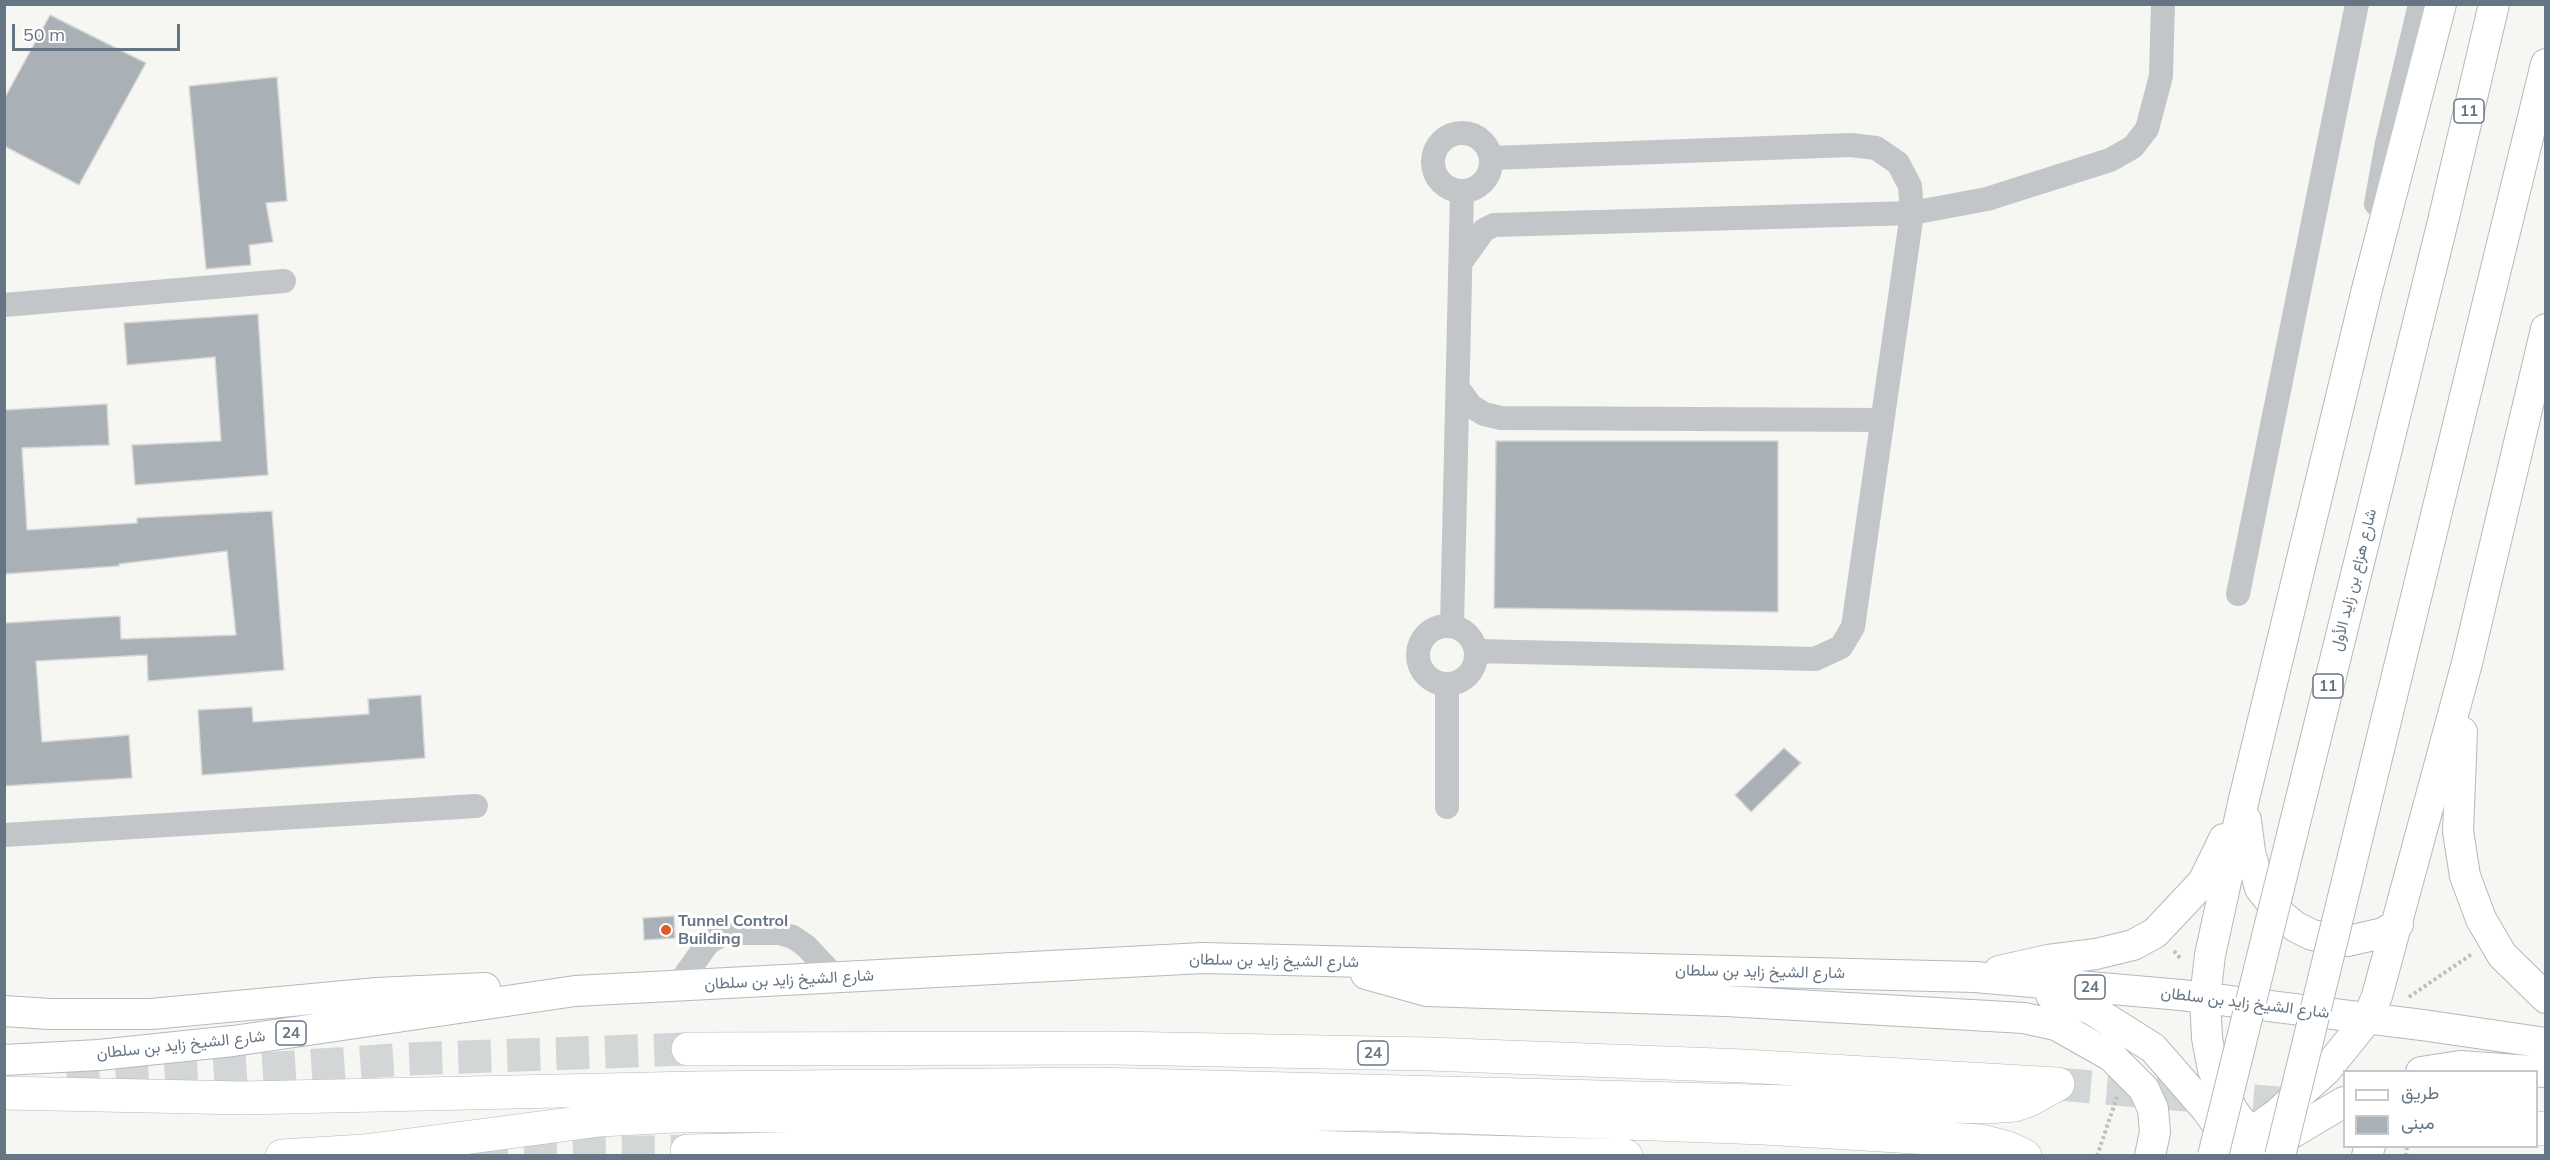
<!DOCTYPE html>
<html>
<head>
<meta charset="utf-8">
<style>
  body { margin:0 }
  #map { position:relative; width:2550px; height:1160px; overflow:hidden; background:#f6f6f3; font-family:Mulish,Vazirmatn,sans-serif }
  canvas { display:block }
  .frame { position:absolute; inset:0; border:6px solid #667584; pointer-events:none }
  .legend { position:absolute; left:2343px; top:1070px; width:195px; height:78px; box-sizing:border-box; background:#fff; border:2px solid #c2c8ce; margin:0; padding:8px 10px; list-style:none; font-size:18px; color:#667584 }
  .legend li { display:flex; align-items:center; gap:12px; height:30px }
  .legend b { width:30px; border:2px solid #c2c8ce }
  .scale { position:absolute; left:12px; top:24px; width:168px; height:27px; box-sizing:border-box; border:3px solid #667584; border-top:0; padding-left:8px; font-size:18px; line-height:21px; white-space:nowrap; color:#667584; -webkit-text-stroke:4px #fff; paint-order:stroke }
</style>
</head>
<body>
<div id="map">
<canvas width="2550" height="1160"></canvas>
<div class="frame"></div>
<ul class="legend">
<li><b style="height:8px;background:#fff"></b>طريق</li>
<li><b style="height:16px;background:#a9b0b6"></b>مبنى</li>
</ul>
<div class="scale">50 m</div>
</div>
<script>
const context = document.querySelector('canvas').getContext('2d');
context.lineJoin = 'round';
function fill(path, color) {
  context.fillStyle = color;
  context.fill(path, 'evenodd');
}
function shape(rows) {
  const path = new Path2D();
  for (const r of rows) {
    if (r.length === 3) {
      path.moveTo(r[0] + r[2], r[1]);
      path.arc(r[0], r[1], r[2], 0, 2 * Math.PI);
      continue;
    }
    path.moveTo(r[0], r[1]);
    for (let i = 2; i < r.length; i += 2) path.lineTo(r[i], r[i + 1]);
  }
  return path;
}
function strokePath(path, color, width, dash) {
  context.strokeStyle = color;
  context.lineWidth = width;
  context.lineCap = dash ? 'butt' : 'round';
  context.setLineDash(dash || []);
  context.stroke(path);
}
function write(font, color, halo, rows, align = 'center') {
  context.font = font + ' Mulish,Vazirmatn,sans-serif';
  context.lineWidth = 6;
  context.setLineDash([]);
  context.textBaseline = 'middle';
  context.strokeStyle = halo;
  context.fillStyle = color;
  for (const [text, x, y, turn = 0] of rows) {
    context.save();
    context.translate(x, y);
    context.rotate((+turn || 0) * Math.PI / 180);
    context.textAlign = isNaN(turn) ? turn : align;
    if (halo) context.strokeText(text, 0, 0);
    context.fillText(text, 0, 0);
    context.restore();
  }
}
const building = shape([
  [50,15,146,63,79,185,4,146,4,99,50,15],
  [277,77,287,201,266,203,273,242,249,245,251,265,206,269,189,86,277,77],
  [258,314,268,475,135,485,132,445,221,441,215,357,127,365,124,323,258,314],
  [107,404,109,445,22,448,27,530,137,523,137,518,272,511,284,670,148,681,147,655,36,661,42,742,129,735,132,778,4,786,4,623,120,616,121,639,236,635,227,551,119,564,119,566,4,574,4,410,107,404],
  [1496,441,1778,441,1778,612,1494,608,1496,441],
  [421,695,425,758,202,775,198,710,252,707,253,722,369,714,368,699,421,695],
  [1784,748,1801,763,1751,812,1735,795,1784,748],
  [674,916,675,938,644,940,643,918,674,916]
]);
const highwayTunnel = shape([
  [67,1082,409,1059,688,1049],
  [2058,1084,2313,1106],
  [475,1156,687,1151]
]);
const path = shape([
  [2174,951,2180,958],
  [2409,997,2472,954],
  [2097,1156,2117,1097],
  [2406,1156,2407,1146]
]);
const minor = shape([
  [1462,162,29],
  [2376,204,2387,143,2420,4],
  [1461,262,1484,230,1494,225,1912,213,1987,199,2110,160,2133,147,2147,129,2161,76,2163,4],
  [4,305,284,281],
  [1458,388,1471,406,1484,414,1501,418,1882,420],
  [2238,594,2357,4],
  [1447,655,29],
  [1452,626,1462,191],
  [1476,651,1815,659,1841,647,1853,627,1912,213,1910,186,1898,163,1876,148,1851,145,1491,158],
  [1447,685,1447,807],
  [4,835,476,806],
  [678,985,708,943,720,936,734,933,779,933,793,937,806,946,835,977]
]);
const major = shape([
  [2444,217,2494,4],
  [2503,240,2546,64],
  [2462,732,2458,831,2465,876,2481,919,2502,955,2546,998],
  [2246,820,2250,852,2260,888,2282,916,2296,927,2312,935,2348,941,2383,933,2398,924],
  [1999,971,2048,960,2096,954,2133,945,2155,933,2203,882,2224,839],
  [1366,974,1427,991,1726,1001,2024,1018,2056,1025,2111,1056,2144,1089,2153,1109,2155,1132,2150,1156],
  [2051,995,2091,1009,2153,1048,2207,1110,2231,1144],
  [4,1011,50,1014,151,1014,377,993,485,988],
  [4,1060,99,1055,233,1041,575,991,1203,958,1975,977,2181,995,2422,1025,2546,1043],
  [2421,1072,2460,1066,2546,1072],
  [2270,1146,2344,1102],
  [2218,1156,2277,1114,2326,1070,2368,1018,2377,996,2467,663,2546,329],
  [2267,1156,2233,1111,2213,1070,2207,1038,2205,998,2210,955,2244,799,2368,285,2441,4],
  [2367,1156,2370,1146]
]);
const highway = shape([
  [688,1049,1114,1048,1429,1054,1744,1066,2057,1084],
  [4,1093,243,1098,694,1088,1095,1084,1986,1107,2015,1105,2029,1100,2058,1084],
  [2536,1128,2546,1129],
  [687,1151,961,1145,1234,1145,1626,1156],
  [282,1156,364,1151,600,1120,676,1116,1377,1114,1764,1128,1981,1141,2008,1148,2025,1156]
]);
const majorBridge = shape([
  [2213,1156,2444,217],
  [2280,1156,2503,240]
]);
const markers = [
  [666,930,6,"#e05929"]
];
const shields = [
  [2469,111,30],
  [2328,686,30],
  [2090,987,30],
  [291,1033,30],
  [1373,1053,30]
];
const shieldNames = [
  ["11",2469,111],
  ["11",2328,686],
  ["24",2090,987],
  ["24",291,1033],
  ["24",1373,1053]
];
const streetNames = [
  ["شارع هزاع بن زايد الأول",2354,580,-76],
  ["شارع الشيخ زايد بن سلطان",1274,961,1],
  ["شارع الشيخ زايد بن سلطان",1760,972,1],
  ["شارع الشيخ زايد بن سلطان",789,980,-3],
  ["شارع الشيخ زايد بن سلطان",2245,1003,7],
  ["شارع الشيخ زايد بن سلطان",181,1045,-6]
];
const poiNames = [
  ["Tunnel Control",678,921],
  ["Building",678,939]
];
fill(building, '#a9b0b6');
strokePath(building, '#d8d8d6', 1.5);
strokePath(highwayTunnel, '#d2d6d7', 33, [33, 16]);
strokePath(major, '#b5b9bd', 32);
strokePath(highway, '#b5b8bb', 34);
strokePath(path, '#bcbec0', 4, [3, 3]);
strokePath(minor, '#c2c6c9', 24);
strokePath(major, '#fff', 30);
strokePath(highway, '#fff', 33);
strokePath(majorBridge, '#b5b9bd', 32, []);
strokePath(majorBridge, '#fff', 30);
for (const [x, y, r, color] of markers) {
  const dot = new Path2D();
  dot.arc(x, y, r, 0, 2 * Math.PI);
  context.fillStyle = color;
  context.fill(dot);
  strokePath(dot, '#fff', 2);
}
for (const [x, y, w] of shields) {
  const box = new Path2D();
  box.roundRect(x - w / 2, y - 12, w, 24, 4.5);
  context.fillStyle = '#fff';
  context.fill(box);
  strokePath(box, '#667584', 1.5);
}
write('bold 15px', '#667584', null, shieldNames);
write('16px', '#667584', '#fff', streetNames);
write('bold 16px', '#667584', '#fff', poiNames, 'left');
</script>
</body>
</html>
